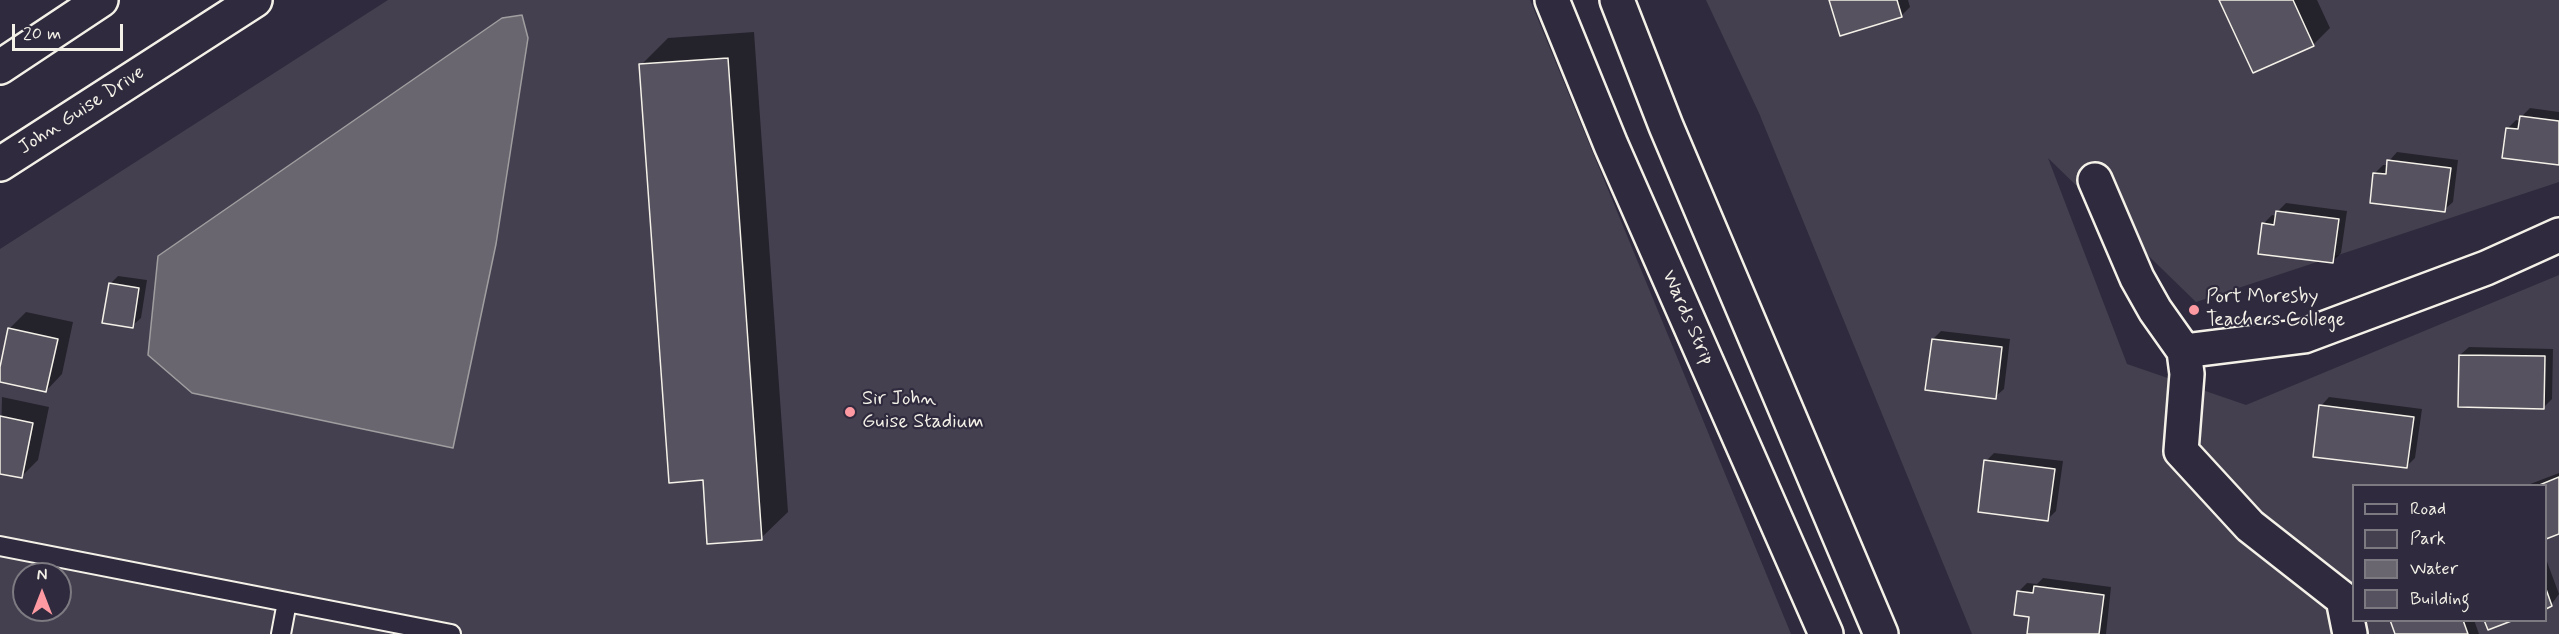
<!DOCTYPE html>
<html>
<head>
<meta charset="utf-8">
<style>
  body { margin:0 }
  #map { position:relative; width:2559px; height:634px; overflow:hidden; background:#2f2a3d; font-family:Mynerve,sans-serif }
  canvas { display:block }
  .legend { position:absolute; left:2352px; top:484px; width:195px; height:138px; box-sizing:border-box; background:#2f2a3d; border:2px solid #7e7a81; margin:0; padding:8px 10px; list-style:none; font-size:18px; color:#f4f1e8 }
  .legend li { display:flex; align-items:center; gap:12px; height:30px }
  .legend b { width:30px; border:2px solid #7e7a81 }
  .north { position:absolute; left:12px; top:562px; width:60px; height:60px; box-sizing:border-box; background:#2f2a3d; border:2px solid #7e7a81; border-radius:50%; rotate:0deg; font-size:16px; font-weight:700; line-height:24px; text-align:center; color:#f4f1e8 }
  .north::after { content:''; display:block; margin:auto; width:21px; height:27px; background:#ff9aa2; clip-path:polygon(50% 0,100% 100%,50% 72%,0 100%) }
  .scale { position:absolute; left:12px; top:24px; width:111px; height:27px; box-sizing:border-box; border:3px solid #f4f1e8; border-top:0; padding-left:8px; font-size:18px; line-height:21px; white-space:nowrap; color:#f4f1e8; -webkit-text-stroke:4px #2f2a3d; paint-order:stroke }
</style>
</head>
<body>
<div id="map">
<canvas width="2559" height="634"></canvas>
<ul class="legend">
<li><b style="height:8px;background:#2f2a3d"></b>Road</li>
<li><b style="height:16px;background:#454050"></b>Park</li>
<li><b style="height:16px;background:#6a6670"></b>Water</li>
<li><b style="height:16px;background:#56525f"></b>Building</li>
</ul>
<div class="north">N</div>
<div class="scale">20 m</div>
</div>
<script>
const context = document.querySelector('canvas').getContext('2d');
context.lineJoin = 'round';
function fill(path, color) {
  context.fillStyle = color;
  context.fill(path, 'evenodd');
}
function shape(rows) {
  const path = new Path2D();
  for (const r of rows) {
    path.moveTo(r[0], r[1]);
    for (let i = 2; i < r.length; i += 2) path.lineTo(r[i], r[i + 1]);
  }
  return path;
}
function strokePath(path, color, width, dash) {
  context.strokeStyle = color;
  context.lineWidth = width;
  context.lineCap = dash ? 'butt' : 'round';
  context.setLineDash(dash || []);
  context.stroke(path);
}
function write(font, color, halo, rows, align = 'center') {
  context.font = font + ' Mynerve,sans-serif';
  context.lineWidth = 4.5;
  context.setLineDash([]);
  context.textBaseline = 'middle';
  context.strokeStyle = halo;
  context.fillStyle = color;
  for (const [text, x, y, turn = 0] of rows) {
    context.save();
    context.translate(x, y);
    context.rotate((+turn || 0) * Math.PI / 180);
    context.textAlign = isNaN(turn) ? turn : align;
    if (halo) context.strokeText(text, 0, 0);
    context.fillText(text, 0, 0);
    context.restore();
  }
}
const green = shape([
  [388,0,1530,0,1791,634,0,634,0,249],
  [24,574,60,574,60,610,24,610],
  [1706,0,2559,0,2559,182,2196,302,2048,158,2127,364,2246,405,2559,275,2559,634,1972,634,1759,113],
  [2354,486,2546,486,2546,620,2354,620]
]);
const water = shape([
  [522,15,528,38,496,244,453,448,192,393,148,355,158,256,502,18,522,15]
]);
const shadow = shape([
  [1831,0,1908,0,1910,7,1901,16],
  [2221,0,2317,0,2330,28,2313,45],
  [754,32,788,512,761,538,704,479,641,65,668,38],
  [2530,108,2559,112,2559,164,2507,129,2516,120,2521,121,2521,117],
  [2397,152,2458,160,2453,202,2444,210,2375,173,2383,165,2388,165,2389,161],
  [2286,203,2347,211,2341,253,2333,261,2263,224,2272,215,2277,216,2278,211],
  [118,276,147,280,141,318,132,326,110,284],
  [26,312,73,322,62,374,46,391,0,381,10,328],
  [1941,331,2010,339,2004,389,1995,397,1933,339],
  [2469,347,2553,349,2552,399,2544,407,2460,355],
  [2,397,49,407,38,460,21,477,0,472],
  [2329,397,2422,409,2415,458,2407,466,2321,406],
  [1994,453,2063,461,2056,511,2048,519,1986,461],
  [2559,473,2559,533,2546,538,2546,486,2525,486],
  [2546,559,2559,594,2551,605,2546,607],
  [2043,578,2111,587,2106,634,2029,634,2031,615,2018,592,2027,583,2037,584],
  [2391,620,2474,620,2479,634,2396,634]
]);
const building = shape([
  [1829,0,1897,0,1902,17,1840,36,1829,0],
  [2219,0,2293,0,2314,46,2253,73,2219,0],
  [728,58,762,540,707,544,703,480,669,483,639,64,728,58],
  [2520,116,2559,121,2559,165,2502,158,2506,128,2518,129,2520,116],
  [2387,160,2451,168,2445,212,2370,203,2373,173,2386,174,2387,160],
  [2276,211,2339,219,2333,263,2258,254,2262,223,2274,225,2276,211],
  [109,283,139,288,133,328,102,323,109,283],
  [8,328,58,339,46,392,0,382,0,367,8,328],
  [1932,339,2002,347,1996,399,1925,390,1932,339],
  [2459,355,2545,356,2544,409,2458,407,2459,355],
  [2319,405,2414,417,2407,468,2313,457,2319,405],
  [0,416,33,423,22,478,0,474,0,416],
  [1984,460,2055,469,2048,521,1978,512,1984,460],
  [2559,477,2559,534,2546,539,2546,486,2537,486,2559,477],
  [2034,586,2104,595,2099,634,2027,634,2029,617,2014,615,2017,591,2033,593,2034,586],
  [2546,589,2552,606,2546,609,2546,589],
  [2390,620,2463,620,2468,634,2395,634,2390,620],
  [2484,620,2514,620,2488,630,2484,620]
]);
const service = shape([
  [0,546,451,634],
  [281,634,287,602]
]);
const minor = shape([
  [2095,180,2137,278,2155,310,2184,351,2304,336,2486,268,2559,235],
  [2184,351,2187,374,2181,451,2250,526,2343,599,2350,634]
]);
const tertiary = shape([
  [1552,0,1611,145,1826,634],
  [1617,0,1666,126,1881,634]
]);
const trunk = shape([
  [0,67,101,0],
  [0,164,255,0]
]);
const markers = [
  [2194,310,6,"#ff9aa2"],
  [850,412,6,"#ff9aa2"]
];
const streetNames = [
  ["John Guise Drive",82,111,-33],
  ["Wards Strip",1687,318,66]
];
const poiNames = [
  ["Port Moresby",2206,298],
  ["Teachers College",2206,321],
  ["Sir John",862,400],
  ["Guise Stadium",862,423]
];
fill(green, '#454050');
fill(water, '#6a6670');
strokePath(water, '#a19ea0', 1.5);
fill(shadow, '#0007');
fill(building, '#56525f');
strokePath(building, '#f4f1e8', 1.5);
strokePath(service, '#f4f1e8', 22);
strokePath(minor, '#f4f1e8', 38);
strokePath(tertiary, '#f4f1e8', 38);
strokePath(trunk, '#f4f1e8', 38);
strokePath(service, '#2f2a3d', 18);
strokePath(minor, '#2f2a3d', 33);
strokePath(tertiary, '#2f2a3d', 33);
strokePath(trunk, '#2f2a3d', 33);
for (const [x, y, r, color] of markers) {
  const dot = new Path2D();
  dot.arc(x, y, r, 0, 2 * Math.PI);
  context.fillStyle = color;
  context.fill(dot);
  strokePath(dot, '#2f2a3d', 2);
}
write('20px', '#f4f1e8', '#2f2a3d', streetNames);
write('20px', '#f4f1e8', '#2f2a3d', poiNames, 'left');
</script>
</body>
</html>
